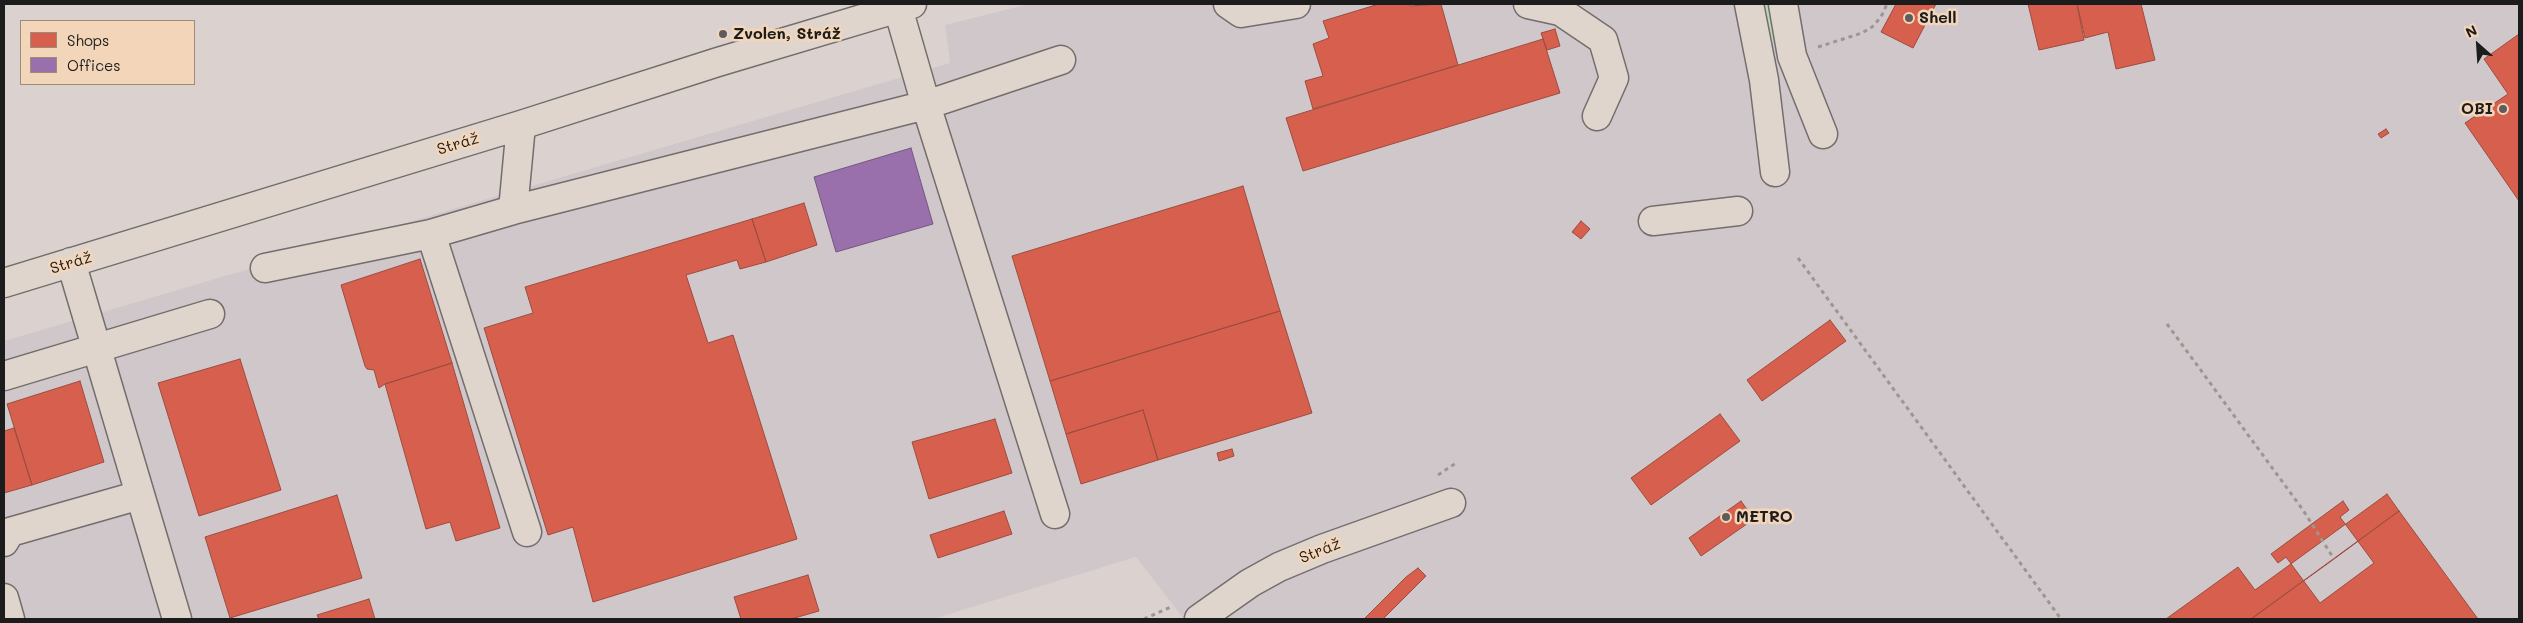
<!DOCTYPE html>
<html>
<head>
<meta charset="utf-8">
<style>
  body { margin:0 }
  #map { position:relative; width:2523px; height:623px; overflow:hidden; background:#dbd2cf; font-family:Mali,sans-serif }
  canvas { display:block }
  .frame { position:absolute; inset:0; border:5px solid #1c1c1c; pointer-events:none }
  .legend { position:absolute; left:20px; top:20px; width:175px; height:65px; box-sizing:border-box; background:#f3d6b9; border:1px solid #9d8c7a; margin:0; padding:6px 9px; list-style:none; font-size:15px; color:#1c1c1c }
  .legend li { display:flex; align-items:center; gap:10px; height:25px }
  .legend b { width:25px; border:1px solid #9d8c7a }
  .north { position:absolute; left:2453px; top:20px; width:50px; height:50px; -webkit-text-stroke:4px #f3d6b9; paint-order:stroke; rotate:334deg; font-size:14px; font-weight:700; line-height:20px; text-align:center; color:#1c1c1c }
  .north::after { content:''; display:block; margin:auto; width:18px; height:22px; background:#1c1c1c; clip-path:polygon(50% 0,100% 100%,50% 72%,0 100%) }
</style>
</head>
<body>
<div id="map">
<canvas width="2523" height="623"></canvas>
<div class="frame"></div>
<ul class="legend">
<li><b style="height:14px;background:#d6604d"></b>Shops</li>
<li><b style="height:14px;background:#9970ab"></b>Offices</li>
</ul>
<div class="north">N</div>
</div>
<script>
const context = document.querySelector('canvas').getContext('2d');
context.lineJoin = 'round';
function fill(path, color) {
  context.fillStyle = color;
  context.fill(path, 'evenodd');
}
function shape(rows) {
  const path = new Path2D();
  for (const r of rows) {
    path.moveTo(r[0], r[1]);
    for (let i = 2; i < r.length; i += 2) path.lineTo(r[i], r[i + 1]);
  }
  return path;
}
function strokePath(path, color, width, dash) {
  context.strokeStyle = color;
  context.lineWidth = width;
  context.lineCap = dash ? 'butt' : 'round';
  context.setLineDash(dash || []);
  context.stroke(path);
}
function write(font, color, halo, rows, align = 'center') {
  context.font = font + ' Mali,sans-serif';
  context.lineWidth = 5;
  context.setLineDash([]);
  context.textBaseline = 'middle';
  context.strokeStyle = halo;
  context.fillStyle = color;
  for (const [text, x, y, turn = 0] of rows) {
    context.save();
    context.translate(x, y);
    context.rotate((+turn || 0) * Math.PI / 180);
    context.textAlign = isNaN(turn) ? turn : align;
    if (halo) context.strokeText(text, 0, 0);
    context.fillText(text, 0, 0);
    context.restore();
  }
}
const built = shape([
  [1029,4,2519,4,2519,619,1184,619,1136,557,933,619,4,619,4,341,950,63,945,25]
]);
const green = shape([
  [1761,4,1772,4,1776,38,1774,41,1770,42]
]);
const shops = shape([
  [1379,4,1410,4,1410,6,1441,4,1458,65,1313,109,1305,81,1323,76,1313,44,1329,38,1323,21,1379,4],
  [1896,4,1936,4,1913,48,1881,32,1896,4],
  [2028,4,2077,4,2084,40,2039,50,2028,4],
  [2077,4,2141,4,2155,60,2116,69,2108,32,2085,38,2077,4],
  [1555,29,1560,46,1547,50,1541,33,1555,29],
  [2519,34,2519,201,2465,123,2508,94,2484,59,2519,34],
  [1543,39,1560,93,1303,171,1286,118,1543,39],
  [2386,129,2389,133,2381,138,2378,134,2386,129],
  [1243,186,1280,311,1050,381,1012,256,1243,186],
  [804,203,817,245,766,262,752,219,804,203],
  [752,219,766,262,740,269,737,260,686,275,708,343,733,335,797,539,593,602,573,527,548,535,484,328,533,313,525,287,752,219],
  [1581,221,1590,229,1581,239,1572,232,1581,221],
  [420,259,452,363,385,384,379,388,374,370,367,369,365,366,341,285,420,259],
  [1280,311,1312,413,1158,460,1143,410,1066,434,1050,381,1280,311],
  [1830,320,1846,341,1762,401,1747,380,1830,320],
  [240,359,281,490,199,516,158,383,240,359],
  [452,363,500,528,456,541,450,522,426,529,385,384,452,363],
  [80,381,104,462,32,485,7,404,80,381],
  [1143,410,1158,460,1081,484,1066,434,1143,410],
  [1720,414,1740,441,1651,505,1631,478,1720,414],
  [995,419,1012,473,929,499,912,442,995,419],
  [14,428,32,485,4,493,4,431,14,428],
  [1232,449,1234,456,1219,461,1217,453,1232,449],
  [2387,494,2399,511,2251,619,2166,619,2238,567,2255,590,2387,494],
  [337,495,362,578,230,618,205,537,337,495],
  [1741,501,1754,519,1701,556,1689,538,1741,501],
  [2343,501,2349,510,2340,517,2374,563,2320,603,2286,557,2278,563,2271,554,2343,501],
  [1004,511,1012,534,938,558,930,535,1004,511],
  [2399,511,2478,619,2251,619,2334,559,2399,511],
  [1418,568,1426,576,1383,619,1364,619,1406,577,1418,568],
  [808,575,819,611,791,619,741,619,734,597,808,575],
  [369,599,375,619,319,619,317,615,369,599]
]);
const offices = shape([
  [911,148,933,224,836,252,814,177,911,148]
]);
const path = shape([
  [1818,47,1862,33,1872,27,1881,17,1887,4],
  [1798,258,2061,619],
  [2167,324,2303,510,2334,559],
  [1438,475,1456,463],
  [1144,619,1173,606]
]);
const minor = shape([
  [1228,4,1241,13,1296,4],
  [1528,4,1560,11,1603,40,1614,78,1597,116],
  [1749,4,1764,80,1775,172],
  [1783,4,1792,56,1823,134],
  [521,125,513,210,926,105,898,8],
  [1653,221,1738,211],
  [431,234,527,532],
  [71,262,177,619],
  [265,268,431,234,513,210],
  [4,283,521,125,718,62,912,4],
  [4,376,210,314],
  [1055,514,926,105,1061,60],
  [4,542,10,532,140,495],
  [4,598,10,619],
  [1199,619,1250,583,1279,567,1322,549,1451,503]
]);
const markers = [
  [1909,18,5,"#5f5c5b"],
  [723,34,5,"#5f5c5b"],
  [2503,109,5,"#5f5c5b"],
  [1726,517,5,"#5f5c5b"]
];
const poiNames = [
  ["Shell",1919,18],
  ["Zvolen, Stráž",733,34],
  ["OBI",2493,109,"right"],
  ["METRO",1736,517]
];
const streetNames = [
  ["Stráž",458,144,-17],
  ["Stráž",71,263,-17],
  ["Stráž",1320,551,-22]
];
fill(built, '#d0c7cb');
fill(green, '#bfd6b1');
fill(shops, '#d6604d');
strokePath(shops, '#9e4c3e', 1);
fill(offices, '#9970ab');
strokePath(offices, '#745780', 1);
strokePath(minor, '#726e6d', 31);
strokePath(path, '#9d9690', 3, [4, 4]);
strokePath(minor, '#dfd5cc', 28);
for (const [x, y, r, color] of markers) {
  const dot = new Path2D();
  dot.arc(x, y, r, 0, 2 * Math.PI);
  context.fillStyle = color;
  context.fill(dot);
  strokePath(dot, '#f3d6b9', 2);
}
write('bold 16px', '#1c1c1c', '#f3d6b9', poiNames, 'left');
write('16px', '#1c1c1c', '#f3d6b9', streetNames);
</script>
</body>
</html>
